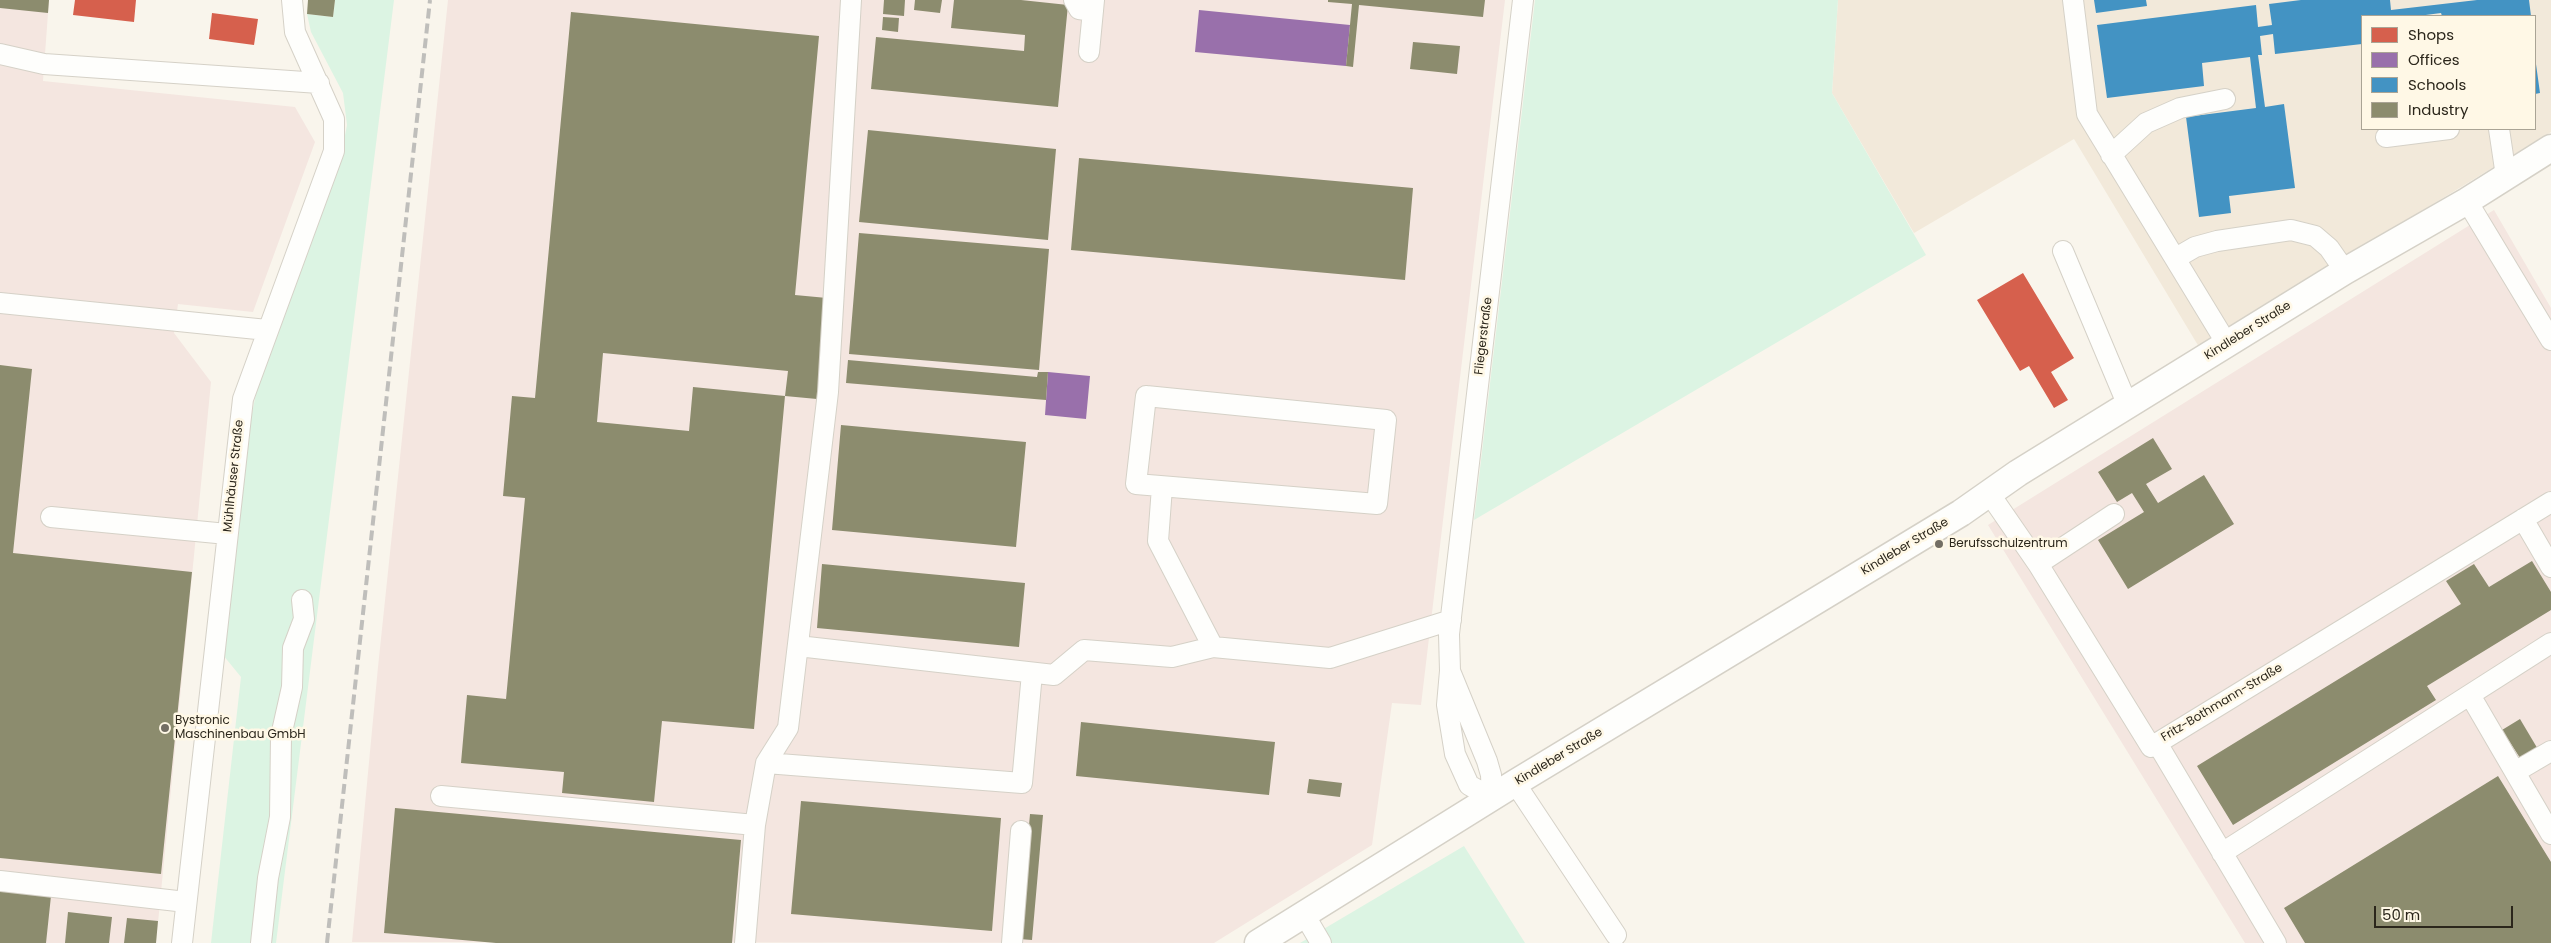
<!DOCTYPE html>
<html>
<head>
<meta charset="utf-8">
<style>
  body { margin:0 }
  #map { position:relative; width:2551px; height:943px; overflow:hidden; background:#f9f5ec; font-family:Poppins,sans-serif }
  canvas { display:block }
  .legend { position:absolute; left:2361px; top:15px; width:175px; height:115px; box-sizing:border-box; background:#fff8e6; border:1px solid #aaa495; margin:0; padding:6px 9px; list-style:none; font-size:15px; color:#2b261b }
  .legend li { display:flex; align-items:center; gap:10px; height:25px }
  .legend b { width:25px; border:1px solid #aaa495 }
  .scale { position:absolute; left:2374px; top:906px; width:139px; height:22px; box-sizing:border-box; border:2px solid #2b261b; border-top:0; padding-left:6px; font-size:15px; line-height:18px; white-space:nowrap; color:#2b261b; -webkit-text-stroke:4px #fff8e6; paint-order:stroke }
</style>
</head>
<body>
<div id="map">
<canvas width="2551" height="943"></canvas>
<ul class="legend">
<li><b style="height:14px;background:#d6604d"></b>Shops</li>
<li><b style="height:14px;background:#9970ab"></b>Offices</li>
<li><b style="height:14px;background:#4393c3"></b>Schools</li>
<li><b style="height:14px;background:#8c8c6e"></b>Industry</li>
</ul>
<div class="scale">50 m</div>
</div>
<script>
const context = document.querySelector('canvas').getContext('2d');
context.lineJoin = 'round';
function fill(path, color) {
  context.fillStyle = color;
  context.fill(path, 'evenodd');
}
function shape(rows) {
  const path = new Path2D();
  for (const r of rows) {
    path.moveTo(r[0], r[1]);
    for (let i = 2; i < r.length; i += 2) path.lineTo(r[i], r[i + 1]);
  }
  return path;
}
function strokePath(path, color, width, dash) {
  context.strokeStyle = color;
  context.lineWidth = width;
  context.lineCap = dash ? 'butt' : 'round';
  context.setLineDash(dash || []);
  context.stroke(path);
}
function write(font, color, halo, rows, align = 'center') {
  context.font = font + ' Poppins,sans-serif';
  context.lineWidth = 5;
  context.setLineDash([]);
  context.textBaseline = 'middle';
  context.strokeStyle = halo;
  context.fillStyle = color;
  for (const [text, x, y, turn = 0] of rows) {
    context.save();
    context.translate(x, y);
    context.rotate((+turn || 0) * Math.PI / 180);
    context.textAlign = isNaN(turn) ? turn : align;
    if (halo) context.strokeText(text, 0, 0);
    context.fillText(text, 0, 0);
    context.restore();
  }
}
const industrial = shape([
  [0,0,49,0,43,81,295,107,315,142,253,312,178,304,174,333,211,382,156,943,0,943],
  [448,0,1505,0,1421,705,1392,703,1372,845,1214,943,352,942,378,667],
  [2494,210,2551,308,2551,943,2245,943,1988,525]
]);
const education = shape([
  [1838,0,2551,0,2551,132,2199,347,2074,139,1914,233,1832,93],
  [2362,16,2535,16,2535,129,2362,129]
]);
const green = shape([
  [335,0,394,0,276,943,211,943,241,677,223,655,249,429,257,388,339,166,347,125,343,93,311,32,307,14,333,17],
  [1535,0,1838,0,1832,93,1926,255,1474,520],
  [1464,846,1525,943,1300,943]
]);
const shops = shape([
  [75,0,136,0,134,22,73,15],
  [212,13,258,19,254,45,209,39],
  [2023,273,2074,358,2051,372,2068,400,2054,408,2029,366,2020,371,1977,300]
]);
const offices = shape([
  [1199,10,1350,25,1346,66,1195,52],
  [1048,372,1090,376,1086,419,1045,415]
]);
const schools = shape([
  [2094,0,2146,0,2147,6,2096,13],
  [2301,0,2390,0,2391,10,2477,0,2529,0,2531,16,2442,16,2441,13,2418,16,2362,16,2362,44,2275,54,2273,34,2260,36,2262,55,2258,55,2265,107,2284,104,2295,188,2229,196,2231,213,2199,217,2186,117,2256,108,2250,57,2202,63,2204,86,2107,98,2097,25,2256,5,2258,27,2272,25,2269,4],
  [2535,57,2540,93,2535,94]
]);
const industry = shape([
  [0,0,49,0,48,13,0,8],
  [308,0,335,0,333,17,307,14],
  [884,0,905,0,904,16,883,14],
  [915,0,942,0,940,13,914,10],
  [954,0,1021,0,1068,5,1058,107,871,89,876,37,1024,51,1025,35,951,28],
  [1328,0,1485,0,1483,17,1359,5,1353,67,1346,66,1352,4,1328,2],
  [571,12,819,36,795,295,827,298,817,399,785,396,788,371,603,353,597,422,689,431,693,387,785,396,754,729,662,721,654,802,562,793,564,772,461,763,467,695,506,699,525,498,503,496,512,396,535,398],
  [883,17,899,18,898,32,882,30],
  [1413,42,1460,46,1457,74,1410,69],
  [868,130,1056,149,1048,240,859,222],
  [1079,158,1413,188,1405,280,1071,250],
  [859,233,1049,249,1039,370,849,354],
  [848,360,1037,377,1038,372,1048,372,1046,400,846,383],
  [0,365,32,369,13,553,192,572,161,874,0,858],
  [841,425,1026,442,1016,547,832,530],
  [2153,438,2172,469,2146,484,2158,503,2204,475,2234,524,2128,589,2098,540,2144,512,2132,493,2117,502,2098,472],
  [2532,561,2551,592,2551,610,2427,686,2436,700,2233,825,2197,766,2461,604,2446,581,2474,564,2489,587],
  [822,564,1025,583,1019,647,817,628],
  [2520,719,2539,751,2522,761,2502,730],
  [1081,722,1275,742,1269,795,1076,776],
  [2498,776,2551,862,2551,943,2305,943,2284,908],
  [1309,779,1342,783,1340,797,1307,793],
  [801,801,1001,818,992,931,791,914],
  [395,808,741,840,732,943,496,943,384,933],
  [1030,814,1043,815,1032,940,1019,939],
  [0,891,51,896,46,943,0,943],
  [68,912,112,917,109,943,65,943],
  [127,918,158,921,156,943,124,943]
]);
const minor = shape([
  [1074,0,1079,9,1093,11],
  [2073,0,2087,114,2227,344],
  [1089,52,1094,0],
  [0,54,44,64,319,83],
  [2499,129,2506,176],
  [2386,137,2449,129],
  [2111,155,2146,123,2180,108,2225,99],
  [2467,201,2551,340],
  [2063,251,2128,406],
  [2176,258,2195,247,2217,241,2291,230,2315,236,2329,248,2345,271],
  [0,303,267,330],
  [1146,396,1386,420,1377,504,1136,484,1146,396],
  [1162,487,1158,541,1213,647],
  [1989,493,2038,564,2151,747,2551,502],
  [51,517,227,534],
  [2523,519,2551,567],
  [2038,564,2114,514],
  [798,646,1054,675,1084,650,1172,657,1213,647,1330,658,1451,620],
  [1450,671,1487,761,1491,775,1492,798,1469,785,1455,754,1447,705,1450,671,1449,634,1523,0],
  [2470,695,2551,834],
  [2157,743,2276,943],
  [766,763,1022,783,1032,673],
  [2515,772,2551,751],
  [1515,783,1616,935],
  [441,796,755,825],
  [2222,853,2551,643],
  [0,881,186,902],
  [1304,914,1321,943],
  [182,943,243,399,334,151,334,119,295,32,292,0],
  [261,943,268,878,280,817,281,736,292,687,293,648,304,619,302,600],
  [745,943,755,825,766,763,788,728,828,392,851,0],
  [1012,943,1021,831]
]);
const major = shape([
  [1258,943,1515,783,1961,513,2018,473,2345,271,2467,201,2551,148]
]);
const rail = shape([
  [327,943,430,0]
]);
const markers = [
  [1939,544,5,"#736e64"],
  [165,728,5,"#736e64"]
];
const streetNames = [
  ["Kindleber Straße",2248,331,-32],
  ["Fliegerstraße",1484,336,-83],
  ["Mühlhäuser Straße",234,476,-84],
  ["Kindleber Straße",1905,547,-31],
  ["Fritz-Bothmann-Straße",2222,703,-31],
  ["Kindleber Straße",1559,757,-31]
];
const poiNames = [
  ["Berufsschulzentrum",1949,544],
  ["Bystronic",175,721],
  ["Maschinenbau GmbH",175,735]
];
fill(industrial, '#f4e6e0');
fill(education, '#f2e9da');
fill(green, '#dcf4e3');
fill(shops, '#d6604d');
fill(offices, '#9970ab');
fill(schools, '#4393c3');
fill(industry, '#8c8c6e');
strokePath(minor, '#d5d1c7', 22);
strokePath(major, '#d5d1c7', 29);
strokePath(minor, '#fefefc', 20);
strokePath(major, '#fefefc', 26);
strokePath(rail, '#bfbebb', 4, [10, 5]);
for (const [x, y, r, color] of markers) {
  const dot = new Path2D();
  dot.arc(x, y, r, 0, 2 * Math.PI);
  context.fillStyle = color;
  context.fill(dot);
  strokePath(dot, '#fff8e6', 2);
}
write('12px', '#2b261b', '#fff8e6', streetNames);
write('12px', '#2b261b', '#fff8e6', poiNames, 'left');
</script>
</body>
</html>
